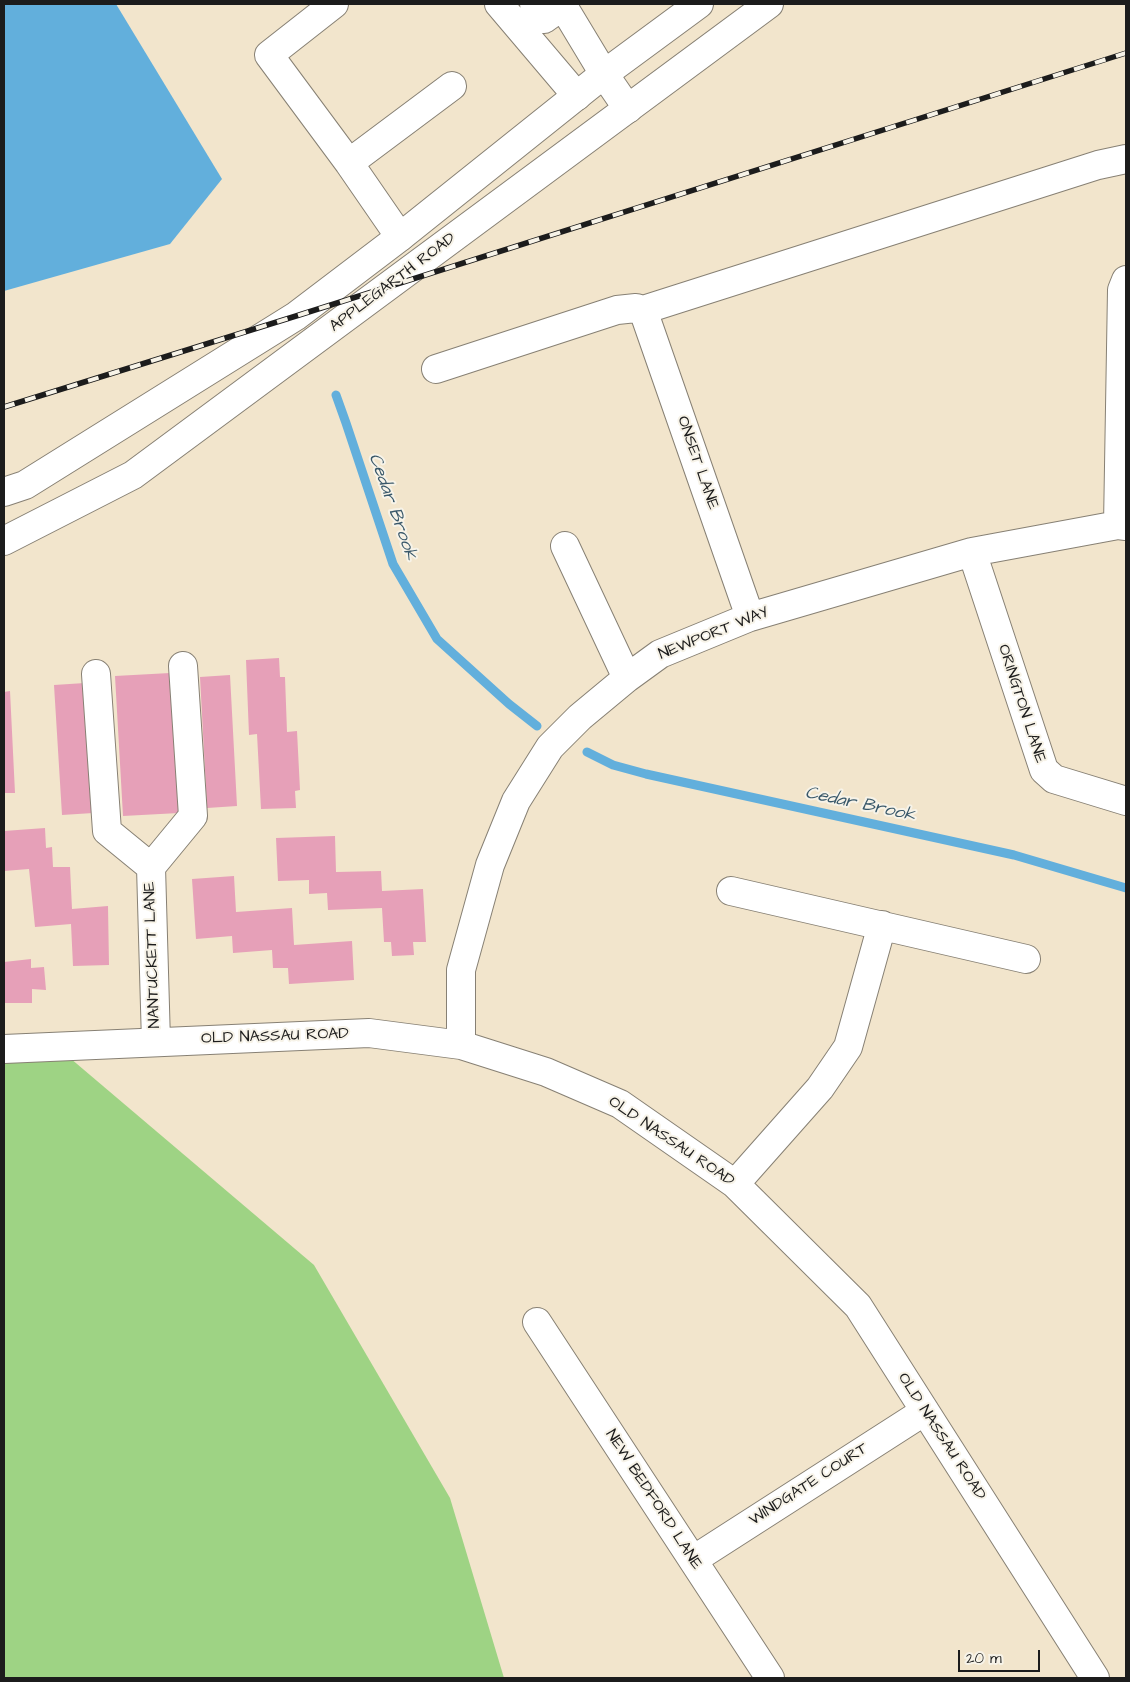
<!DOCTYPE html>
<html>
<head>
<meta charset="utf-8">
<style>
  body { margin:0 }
  #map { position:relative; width:1130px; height:1682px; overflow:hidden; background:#f2e5cc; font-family:"Architects Daughter",sans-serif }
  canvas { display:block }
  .frame { position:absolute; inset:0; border:5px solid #1c1c1c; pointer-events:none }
  .scale { position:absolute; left:958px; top:1650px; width:82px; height:22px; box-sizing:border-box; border:2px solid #1c1c1c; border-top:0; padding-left:6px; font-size:15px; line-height:18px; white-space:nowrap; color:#1c1c1c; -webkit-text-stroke:4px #f7f3e8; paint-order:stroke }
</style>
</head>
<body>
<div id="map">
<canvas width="1130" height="1682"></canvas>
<div class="frame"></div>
<div class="scale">20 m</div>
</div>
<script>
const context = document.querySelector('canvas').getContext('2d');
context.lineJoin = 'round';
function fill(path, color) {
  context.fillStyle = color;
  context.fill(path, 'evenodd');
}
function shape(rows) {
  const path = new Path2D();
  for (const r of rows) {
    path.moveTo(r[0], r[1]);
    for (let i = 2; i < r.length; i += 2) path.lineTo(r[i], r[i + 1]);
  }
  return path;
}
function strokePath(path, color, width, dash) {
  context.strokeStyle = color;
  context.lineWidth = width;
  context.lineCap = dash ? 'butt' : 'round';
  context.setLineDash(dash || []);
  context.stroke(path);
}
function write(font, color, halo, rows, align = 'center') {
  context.font = font + ' "Architects Daughter",sans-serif';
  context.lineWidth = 4;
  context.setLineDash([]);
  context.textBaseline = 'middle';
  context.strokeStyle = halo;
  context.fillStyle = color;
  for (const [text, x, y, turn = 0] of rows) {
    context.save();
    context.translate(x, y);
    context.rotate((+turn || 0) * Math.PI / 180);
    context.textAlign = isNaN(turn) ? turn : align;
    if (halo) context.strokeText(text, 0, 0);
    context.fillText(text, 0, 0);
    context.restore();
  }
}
const green = shape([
  [57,1047,314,1265,450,1498,504,1678,4,1678,4,1055]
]);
const water = shape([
  [4,4,116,4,222,179,170,244,4,291]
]);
const stream = shape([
  [336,395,346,423,393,564,437,639,509,704,537,726],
  [587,752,613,765,646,774,1014,855,1126,888]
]);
const building = shape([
  [279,658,280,677,285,677,287,732,297,731,300,790,295,791,296,808,261,809,257,734,249,735,246,660],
  [170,673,179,813,123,816,115,676],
  [230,675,237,806,207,808,200,677],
  [85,683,93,813,62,815,54,685],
  [10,691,15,793,4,793,4,692],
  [45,828,46,848,52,847,53,867,70,867,72,909,108,906,109,965,73,966,71,924,35,927,29,869,4,871,4,831],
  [335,836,336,872,381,871,382,891,423,889,426,942,413,942,414,955,392,956,391,942,384,942,382,908,328,910,327,893,309,894,309,880,278,881,276,838],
  [234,876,236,912,292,908,294,945,352,941,354,980,289,984,288,968,273,968,272,950,233,953,232,936,196,939,192,879],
  [31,959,31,968,44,967,46,990,32,989,32,1003,4,1003,4,962]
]);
const minor = shape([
  [334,4,269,55,349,163,400,237],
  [499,4,577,96],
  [534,4,544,19,565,4],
  [563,6,604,74,628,109],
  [349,163,452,86],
  [643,310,750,617],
  [436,369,617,310,636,308,643,310,1098,165,1126,159],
  [1118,525,1122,290,1126,280],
  [565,546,627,678],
  [972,552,1044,770,1054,779,1126,801],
  [96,674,107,831,151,867,156,1042],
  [151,867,193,816,183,666],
  [731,891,1026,959],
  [461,1045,461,970,490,865,516,801,550,747,580,717,627,678,660,654,750,617,972,552,1118,525,1126,526],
  [4,1049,369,1033,461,1045,546,1072,620,1104,735,1184,858,1306,1095,1678],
  [735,1184,820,1088,848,1047,882,925],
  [537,1322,770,1678],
  [693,1560,925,1411]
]);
const major = shape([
  [4,492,25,485,296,316,400,237,604,74,699,4],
  [4,541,133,475,769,4]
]);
const rail = shape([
  [4,407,296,316,1126,53]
]);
const streetNames = [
  ["APPLEGARTH ROAD",393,283,-37],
  ["ONSET LANE",697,463,71],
  ["NEWPORT WAY",714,634,-22],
  ["ORINGTON LANE",1021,704,72],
  ["NANTUCKETT LANE",153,955,-92],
  ["OLD NASSAU ROAD",275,1037,-2],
  ["OLD NASSAU ROAD",671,1142,34],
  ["OLD NASSAU ROAD",941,1437,57],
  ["WINDGATE COURT",809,1485,-33],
  ["NEW BEDFORD LANE",653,1500,57]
];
const waterNames = [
  ["Cedar Brook",392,507,70],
  ["Cedar Brook",860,805,12]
];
fill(green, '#9ed384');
fill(water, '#62afdc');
strokePath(stream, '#62afdc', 9);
fill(building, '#e6a0b8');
strokePath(minor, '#878074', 30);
strokePath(major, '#878074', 30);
strokePath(minor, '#fff', 28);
strokePath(major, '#fff', 28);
strokePath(rail, '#1c1c1c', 5.5);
strokePath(rail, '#f7f3e8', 4, [11]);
write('16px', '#1c1c1c', '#f7f3e8', streetNames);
write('italic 18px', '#385769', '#f7f3e8', waterNames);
</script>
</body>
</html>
